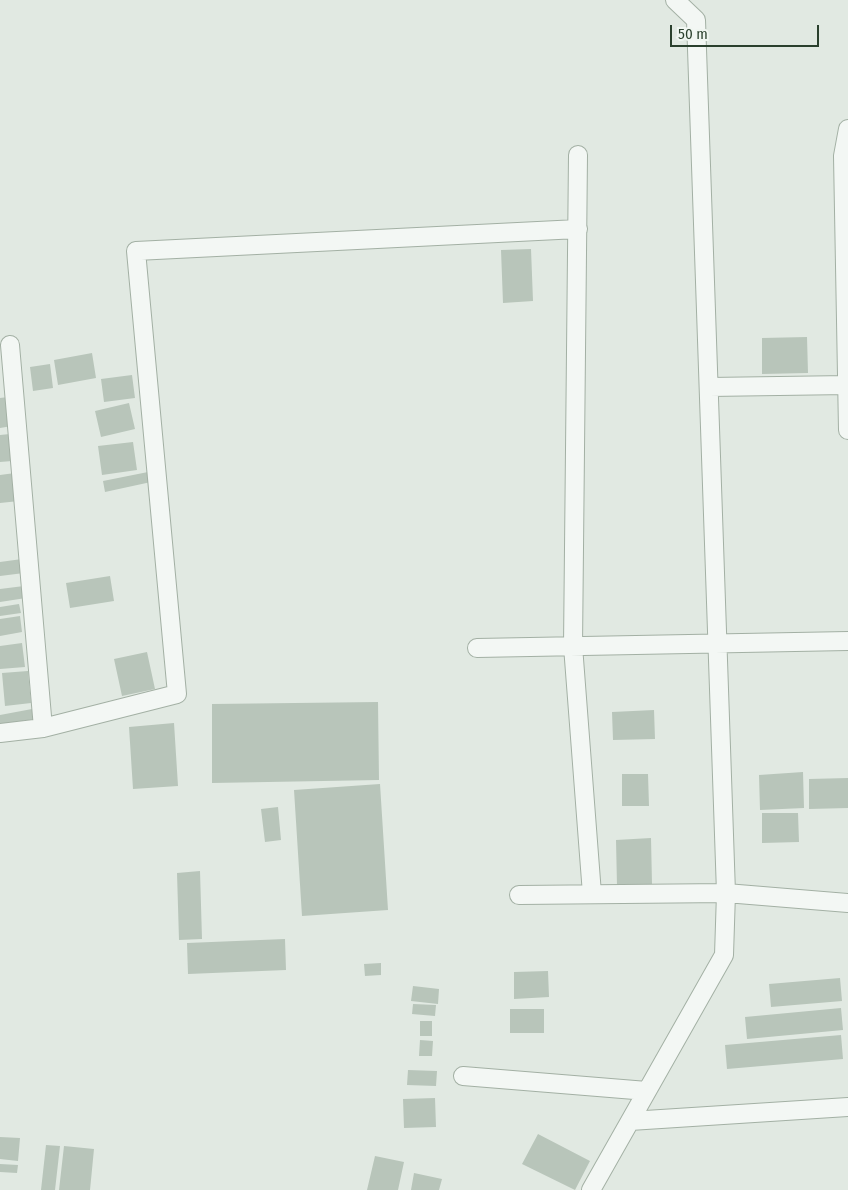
<!DOCTYPE html>
<html>
<head>
<meta charset="utf-8">
<style>
  body { margin:0 }
  #map { position:relative; width:848px; height:1190px; overflow:hidden; background:#e1e9e2; font-family:"Fira Sans Condensed",sans-serif }
  canvas { display:block }
  .scale { position:absolute; left:670px; top:25px; width:149px; height:22px; box-sizing:border-box; border:2px solid #2a402d; border-top:0; padding-left:6px; font-size:15px; line-height:18px; white-space:nowrap; color:#2a402d; -webkit-text-stroke:4px #f0f6f1; paint-order:stroke }
</style>
</head>
<body>
<div id="map">
<canvas width="848" height="1190"></canvas>
<div class="scale">50 m</div>
</div>
<script>
const context = document.querySelector('canvas').getContext('2d');
context.lineJoin = 'round';
function fill(path, color) {
  context.fillStyle = color;
  context.fill(path, 'evenodd');
}
function shape(rows) {
  const path = new Path2D();
  for (const r of rows) {
    path.moveTo(r[0], r[1]);
    for (let i = 2; i < r.length; i += 2) path.lineTo(r[i], r[i + 1]);
  }
  return path;
}
function strokePath(path, color, width, dash) {
  context.strokeStyle = color;
  context.lineWidth = width;
  context.lineCap = dash ? 'butt' : 'round';
  context.setLineDash(dash || []);
  context.stroke(path);
}
const building = shape([
  [531,249,533,301,503,303,501,250],
  [807,337,808,373,762,374,762,338],
  [92,353,96,378,58,385,54,360],
  [50,364,53,388,33,391,30,367],
  [132,375,135,398,104,402,101,379],
  [8,397,12,426,0,428,0,398],
  [129,403,135,429,101,437,95,411],
  [10,434,12,461,0,462,0,435],
  [133,442,137,470,102,475,98,446],
  [148,472,151,482,105,492,103,481],
  [15,473,19,501,0,503,0,475],
  [22,559,24,573,0,576,0,562],
  [110,576,114,601,70,608,66,583],
  [24,586,26,598,0,602,0,589],
  [19,604,21,613,0,616,0,607],
  [20,616,22,632,0,636,0,619],
  [22,643,25,667,0,669,0,646],
  [147,652,155,689,122,696,114,659],
  [28,671,31,703,5,706,2,673],
  [378,702,379,780,212,783,212,704],
  [32,709,34,719,0,725,0,715],
  [654,710,655,739,613,740,612,712],
  [174,723,178,786,133,789,129,727],
  [803,772,804,808,760,810,759,775],
  [622,774,648,774,649,806,622,806],
  [848,778,848,808,809,809,809,779],
  [380,784,388,910,302,916,294,790],
  [278,807,281,840,265,842,261,809],
  [762,813,798,813,799,842,762,843],
  [651,838,652,884,617,886,616,840],
  [200,871,202,939,179,940,177,873],
  [285,939,286,970,188,974,187,943],
  [381,963,381,975,365,976,364,964],
  [548,971,549,997,514,999,514,972],
  [840,978,842,1001,771,1007,769,984],
  [413,986,439,989,438,1004,411,1001],
  [413,1004,436,1005,435,1016,412,1014],
  [841,1008,843,1030,747,1039,745,1017],
  [510,1009,544,1009,544,1033,510,1033],
  [420,1021,432,1021,432,1036,420,1036],
  [841,1035,843,1059,727,1069,725,1045],
  [420,1040,433,1041,432,1056,419,1056],
  [408,1070,437,1071,436,1086,407,1085],
  [435,1098,436,1127,404,1128,403,1099],
  [538,1134,590,1161,575,1190,522,1164],
  [0,1137,20,1138,18,1161,0,1159],
  [46,1145,60,1146,55,1190,41,1190],
  [64,1146,94,1149,90,1190,59,1190],
  [375,1156,404,1162,398,1190,367,1190],
  [0,1164,18,1165,17,1173,0,1172],
  [414,1173,442,1179,439,1190,411,1190]
]);
const street = shape([
  [848,129,843,156,848,430],
  [578,155,573,646,592,894],
  [10,345,43,728],
  [709,387,848,385],
  [477,648,848,641],
  [0,733,43,728,177,694,136,251,578,229],
  [519,895,726,893,848,903],
  [463,1076,647,1091],
  [630,1121,848,1107],
  [591,1190,724,955,726,893,696,20,675,0]
]);
fill(building, '#b8c5ba');
strokePath(street, '#a3b0a4', 20);
strokePath(street, '#f3f7f4', 18);
</script>
</body>
</html>
